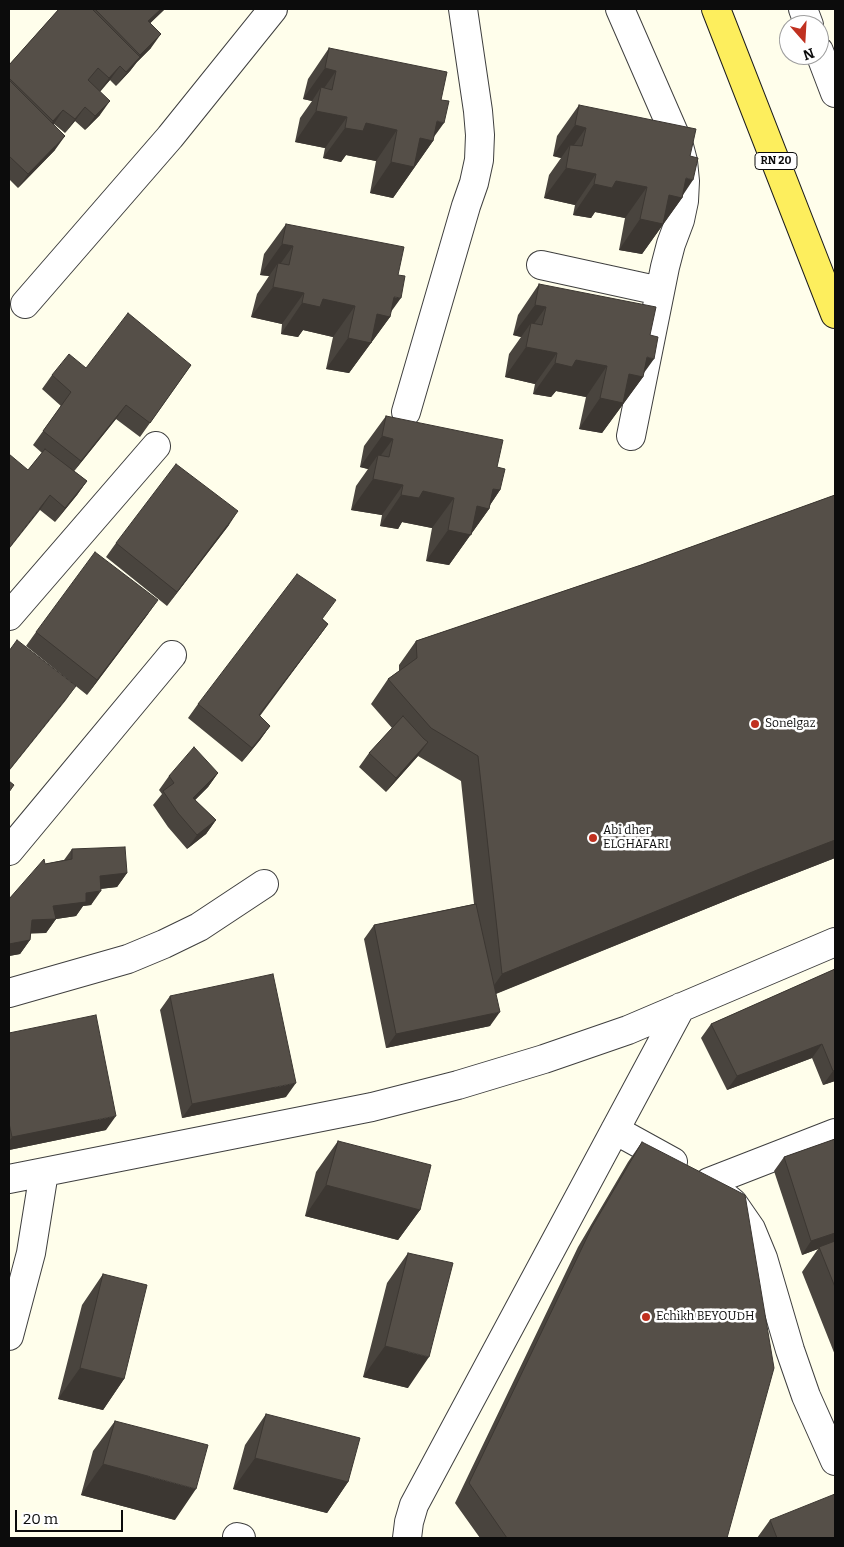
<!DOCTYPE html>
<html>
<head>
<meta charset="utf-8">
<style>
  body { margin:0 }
  #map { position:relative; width:844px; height:1547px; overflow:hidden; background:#fffeeb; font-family:Bitter,serif }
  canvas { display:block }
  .frame { position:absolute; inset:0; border:10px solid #0c0c0c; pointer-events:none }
  .north { position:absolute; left:779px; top:15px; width:50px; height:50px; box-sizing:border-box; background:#fff; border:1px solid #9e9e9e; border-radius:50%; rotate:161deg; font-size:14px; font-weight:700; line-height:20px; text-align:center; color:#0c0c0c }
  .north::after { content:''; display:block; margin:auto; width:18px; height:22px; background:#c03120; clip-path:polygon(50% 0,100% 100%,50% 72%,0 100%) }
  .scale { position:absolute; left:15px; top:1510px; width:108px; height:22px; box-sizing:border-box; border:2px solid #0c0c0c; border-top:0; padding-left:6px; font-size:15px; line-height:18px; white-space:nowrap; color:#0c0c0c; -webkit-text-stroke:4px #fff; paint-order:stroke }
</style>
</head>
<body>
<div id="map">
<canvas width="844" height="1547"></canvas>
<div class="frame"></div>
<div class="north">N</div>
<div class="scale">20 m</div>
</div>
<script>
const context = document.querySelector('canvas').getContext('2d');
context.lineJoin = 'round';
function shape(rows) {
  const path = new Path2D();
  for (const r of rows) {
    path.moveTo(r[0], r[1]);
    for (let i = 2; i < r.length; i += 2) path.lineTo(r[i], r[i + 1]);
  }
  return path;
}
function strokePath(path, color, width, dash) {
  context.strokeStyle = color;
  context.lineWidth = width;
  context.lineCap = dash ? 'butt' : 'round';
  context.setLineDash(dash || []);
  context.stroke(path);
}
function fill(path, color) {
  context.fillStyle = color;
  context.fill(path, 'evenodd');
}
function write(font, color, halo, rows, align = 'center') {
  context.font = font + ' Bitter,serif';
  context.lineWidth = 5;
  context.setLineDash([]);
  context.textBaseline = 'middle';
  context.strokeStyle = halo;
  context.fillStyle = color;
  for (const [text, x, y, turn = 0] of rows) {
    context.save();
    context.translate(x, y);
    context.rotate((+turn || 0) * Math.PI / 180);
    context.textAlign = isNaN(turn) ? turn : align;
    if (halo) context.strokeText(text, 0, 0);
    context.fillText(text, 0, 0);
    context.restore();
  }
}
const minor = shape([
  [620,9,678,142,683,161,685,181,684,201,680,220,671,244,665,267,631,436],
  [803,9,809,25],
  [819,51,835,93],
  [541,265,660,291],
  [25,304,170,137,273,9],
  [406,412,466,206,474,183,479,160,480,135,478,111,463,9],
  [9,616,156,446],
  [9,851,172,655],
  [9,993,128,959,164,944,199,927,264,884],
  [615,1130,673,1162],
  [9,1179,372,1107,458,1085,544,1059,628,1030,835,942],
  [709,1182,835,1133],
  [727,1198,733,1203,751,1229,763,1258,790,1350,806,1396,835,1461],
  [9,1336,31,1253,44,1172],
  [237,1537,241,1538],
  [407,1538,409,1522,414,1505,681,1007]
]);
const major = shape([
  [716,9,835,314]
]);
const wall = shape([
  [59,9,165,9,150,23,151,48,137,62,130,71,116,86,110,80,100,92,100,115,85,130,75,121,65,133,54,124,55,150,18,188,9,179,9,65],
  [329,48,433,137,433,141,393,198,370,193,376,161,346,155,341,162,323,158,325,148,295,142,300,118,312,101,303,99,308,79],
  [579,105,683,195,682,198,642,254,619,250,625,218,595,212,591,218,573,215,575,205,544,198,549,175,561,158,553,156,557,136],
  [286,224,390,314,390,317,349,373,326,369,333,337,303,330,298,337,281,334,282,324,251,317,257,294,269,276,260,275,264,254],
  [539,284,643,374,643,377,602,433,579,429,586,397,556,391,551,397,533,394,535,384,505,377,509,354,521,337,513,335,518,315],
  [191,365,140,437,116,419,74,471,87,481,77,495,55,522,40,510,28,470,42,453,33,445,61,406,42,389,52,375,86,368],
  [386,416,497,467,500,490,490,505,489,509,449,565,426,561,432,528,402,522,398,529,380,526,382,515,351,510,356,486,368,469,360,467,364,446],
  [835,495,835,858,740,895,496,994,490,1026,386,1048,364,939,374,925,474,904,461,781,418,756,386,792,359,767,369,753,392,728,371,704,388,679,399,671,399,665,416,641,641,565],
  [229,525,167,606,106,557,116,543],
  [148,614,87,695,26,646,36,632],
  [323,619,328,624,260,716,270,726,260,740,242,762,188,718,198,704],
  [218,773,208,787,195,800,216,820,206,834,187,849,168,827,153,805,162,794,159,790,169,776],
  [72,849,127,873,117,887,100,889,91,905,83,906,76,916,56,919,46,933,31,933,30,940,20,954,9,956,9,899,45,864,64,860],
  [835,969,835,1081,823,1085,812,1058,727,1090,701,1038,711,1024],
  [170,996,286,1097,182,1118,160,1010],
  [9,1033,106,1130,9,1150],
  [835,1139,835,1355,802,1272,818,1249,802,1255,774,1171,784,1157],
  [338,1141,420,1210,398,1240,305,1216,316,1172],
  [642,1142,727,1538,480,1538,455,1503,578,1247,628,1162],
  [408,1253,408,1388,363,1377,387,1283],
  [103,1274,124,1379,103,1410,58,1399,82,1305],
  [266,1414,348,1482,327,1513,233,1489,245,1445],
  [115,1421,175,1520,81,1495,93,1451],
  [770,1520,835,1538,757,1538]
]);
const shadedWall = shape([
  [161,9,165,9,138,35,148,21],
  [161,34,151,48,137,62,130,71,116,86,140,55],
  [120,66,110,80,99,92,109,78],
  [325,68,336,71,320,94,321,87,312,101,303,99],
  [110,101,100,115,85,130,95,116],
  [85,107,75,121,65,133,75,119],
  [63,110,54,124,44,135,53,121],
  [316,111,347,117,325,148,295,142],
  [437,121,444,123,431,141,433,141,393,198,370,193,391,162,420,138],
  [366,123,397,130,376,161,346,155,341,162,323,158,345,128],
  [575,125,586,128,569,152,570,145,561,158,553,156],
  [65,136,55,150,18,188,28,174],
  [566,168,596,174,575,205,544,198],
  [686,178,693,180,681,198,682,198,642,254,619,250,640,219,669,195],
  [616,181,647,187,625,218,595,212,591,218,573,215,594,184],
  [282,244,293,246,276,270,278,263,269,276,260,275],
  [273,287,304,293,282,324,251,317],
  [394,297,401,298,388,316,390,317,349,373,326,369,348,338,377,314],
  [323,299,355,306,333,337,303,330,298,337,281,334,302,303],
  [535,305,546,307,529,331,531,323,521,337,513,335],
  [526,347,557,353,535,384,505,377],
  [647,357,654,359,641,377,643,377,602,433,579,429,600,398],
  [576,360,607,366,586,397,556,391,551,397,533,394,555,363],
  [126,405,116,419,71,475,81,461],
  [382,436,393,439,376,462,378,455,368,469,360,467],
  [373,479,403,485,382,515,351,510],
  [87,481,77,495,55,522,65,508],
  [493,489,500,490,488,508,489,509,449,565,426,561,448,530],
  [423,491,454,498,432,528,402,522,398,529,380,526,401,495],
  [50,495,40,510,9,549,9,548],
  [238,511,229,525,167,606,177,592],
  [158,600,148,614,87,695,97,680],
  [328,624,318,638,249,729,259,715],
  [76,686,66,700,9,771,9,770],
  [270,726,260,740,242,762,252,748],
  [428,742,418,756,386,792,396,778],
  [218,773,208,787,183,812,193,798],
  [216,820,206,834,187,849,197,835],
  [835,840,835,858,740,895,485,998,502,974,757,870],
  [127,873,117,887,90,890,100,876],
  [101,891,91,905,83,906,76,916,56,919,46,933,22,934,32,920,53,906,86,893],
  [30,940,20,954,9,956,9,944],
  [500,1012,490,1026,386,1048,396,1034],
  [822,1044,812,1058,727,1090,737,1076],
  [835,1070,835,1081,823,1085,833,1071],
  [296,1083,286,1097,182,1118,192,1104],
  [116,1116,106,1130,9,1150,9,1140,10,1140,12,1137],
  [326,1185,420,1210,398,1240,305,1216],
  [835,1233,835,1243,819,1247,818,1249,802,1255,811,1241],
  [385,1346,429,1357,408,1388,363,1377],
  [80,1368,124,1379,103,1410,58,1399],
  [255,1458,348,1482,327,1513,233,1489],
  [103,1464,196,1489,175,1520,81,1495]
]);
const building = shape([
  [59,9,92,9,140,57,126,72,120,66,109,78,98,68,88,80,110,101,95,116,85,107,75,119,63,110,53,121,9,78,9,65,59,9],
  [95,9,161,9,148,21,161,34,140,55,95,9],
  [329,48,447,72,441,100,449,101,444,123,437,121,433,141,420,138,414,167,391,162,397,130,366,123,363,131,345,128,347,117,316,111,321,87,332,90,336,71,325,68,329,48],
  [9,80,65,136,28,174,9,156,9,80],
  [579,105,696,129,690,156,698,158,693,180,686,178,682,198,669,195,663,224,640,219,647,187,616,181,612,188,594,184,596,174,566,168,570,145,582,146,586,128,575,125,579,105],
  [286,224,404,247,398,275,405,276,401,298,394,297,390,317,377,314,371,343,348,338,355,306,323,299,320,307,302,303,304,293,273,287,278,263,289,265,293,246,282,244,286,224],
  [539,284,656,307,650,335,658,337,654,359,647,357,643,377,629,374,623,403,600,398,607,366,576,360,572,367,555,363,557,353,526,347,531,323,542,325,546,307,535,305,539,284],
  [128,313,191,365,150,423,126,405,81,461,43,431,71,392,52,375,69,354,86,368,128,313],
  [386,416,503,440,497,467,505,469,500,490,493,489,489,509,477,506,471,535,448,530,454,498,423,491,419,498,401,495,403,485,373,479,378,455,389,457,393,439,382,436,386,416],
  [45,449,87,481,65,508,50,495,9,548,9,454,28,470,45,449],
  [176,464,238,511,177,592,116,543,176,464],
  [835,495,835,840,757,870,502,974,478,756,431,728,388,679,417,658,416,641,641,565,835,495],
  [95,552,158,600,97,680,36,632,95,552],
  [297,574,336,600,322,619,328,624,259,715,270,726,252,748,198,704,297,574],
  [17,640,76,686,9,770,9,651,17,640],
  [403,716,424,739,428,742,396,778,369,753,403,716],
  [194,747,218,773,193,798,216,820,197,835,178,813,163,791,174,783,169,776,194,747],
  [9,781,14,785,9,792,9,781],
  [125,847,127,873,100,876,101,891,86,893,86,902,53,906,56,919,32,920,30,940,9,944,9,899,44,859,45,864,72,859,72,849,125,847],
  [476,904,500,1012,396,1034,374,925,476,904],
  [835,969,835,1070,833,1071,822,1044,737,1076,711,1024,835,969],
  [273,974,296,1083,192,1104,170,996,273,974],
  [96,1015,116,1116,12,1137,9,1123,9,1033,96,1015],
  [835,1139,835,1233,811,1241,784,1157,835,1139],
  [338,1141,431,1165,420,1210,326,1185,338,1141],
  [642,1142,745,1195,774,1368,727,1538,507,1538,469,1483,592,1227,642,1142],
  [835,1241,835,1287,819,1247,835,1241],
  [408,1253,453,1263,429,1357,385,1346,408,1253],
  [103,1274,147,1285,124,1379,80,1368,103,1274],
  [266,1414,360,1438,348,1482,255,1458,266,1414],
  [115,1421,208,1445,196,1489,103,1464,115,1421],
  [835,1494,835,1538,777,1538,770,1520,835,1494]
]);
const markers = [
  [755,724,5,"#c03120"],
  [593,838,5,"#c03120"],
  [646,1317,5,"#c03120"]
];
const shields = [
  [776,161,42]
];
const shieldNames = [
  ["RN 20",776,161]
];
const poiNames = [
  ["Sonelgaz",765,724],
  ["Abi dher",603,831],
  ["ELGHAFARI",603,845],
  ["Echikh BEYOUDH",656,1317]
];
strokePath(minor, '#3f3f3f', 30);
strokePath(major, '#1d1d1d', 30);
strokePath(minor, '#fff', 28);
strokePath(major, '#fdee5d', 28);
fill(wall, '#49443e');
fill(shadedWall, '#3c3732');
fill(building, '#554f48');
strokePath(building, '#3c3732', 1);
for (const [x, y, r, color] of markers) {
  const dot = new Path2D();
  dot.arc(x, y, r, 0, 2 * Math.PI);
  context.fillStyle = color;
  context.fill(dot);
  strokePath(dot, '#fff', 2);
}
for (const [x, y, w] of shields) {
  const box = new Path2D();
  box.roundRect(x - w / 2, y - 8.5, w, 17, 4);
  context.fillStyle = '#fff';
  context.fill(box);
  strokePath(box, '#0c0c0c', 1);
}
write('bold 11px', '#0c0c0c', null, shieldNames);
write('12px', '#0c0c0c', '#fff', poiNames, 'left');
</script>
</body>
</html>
